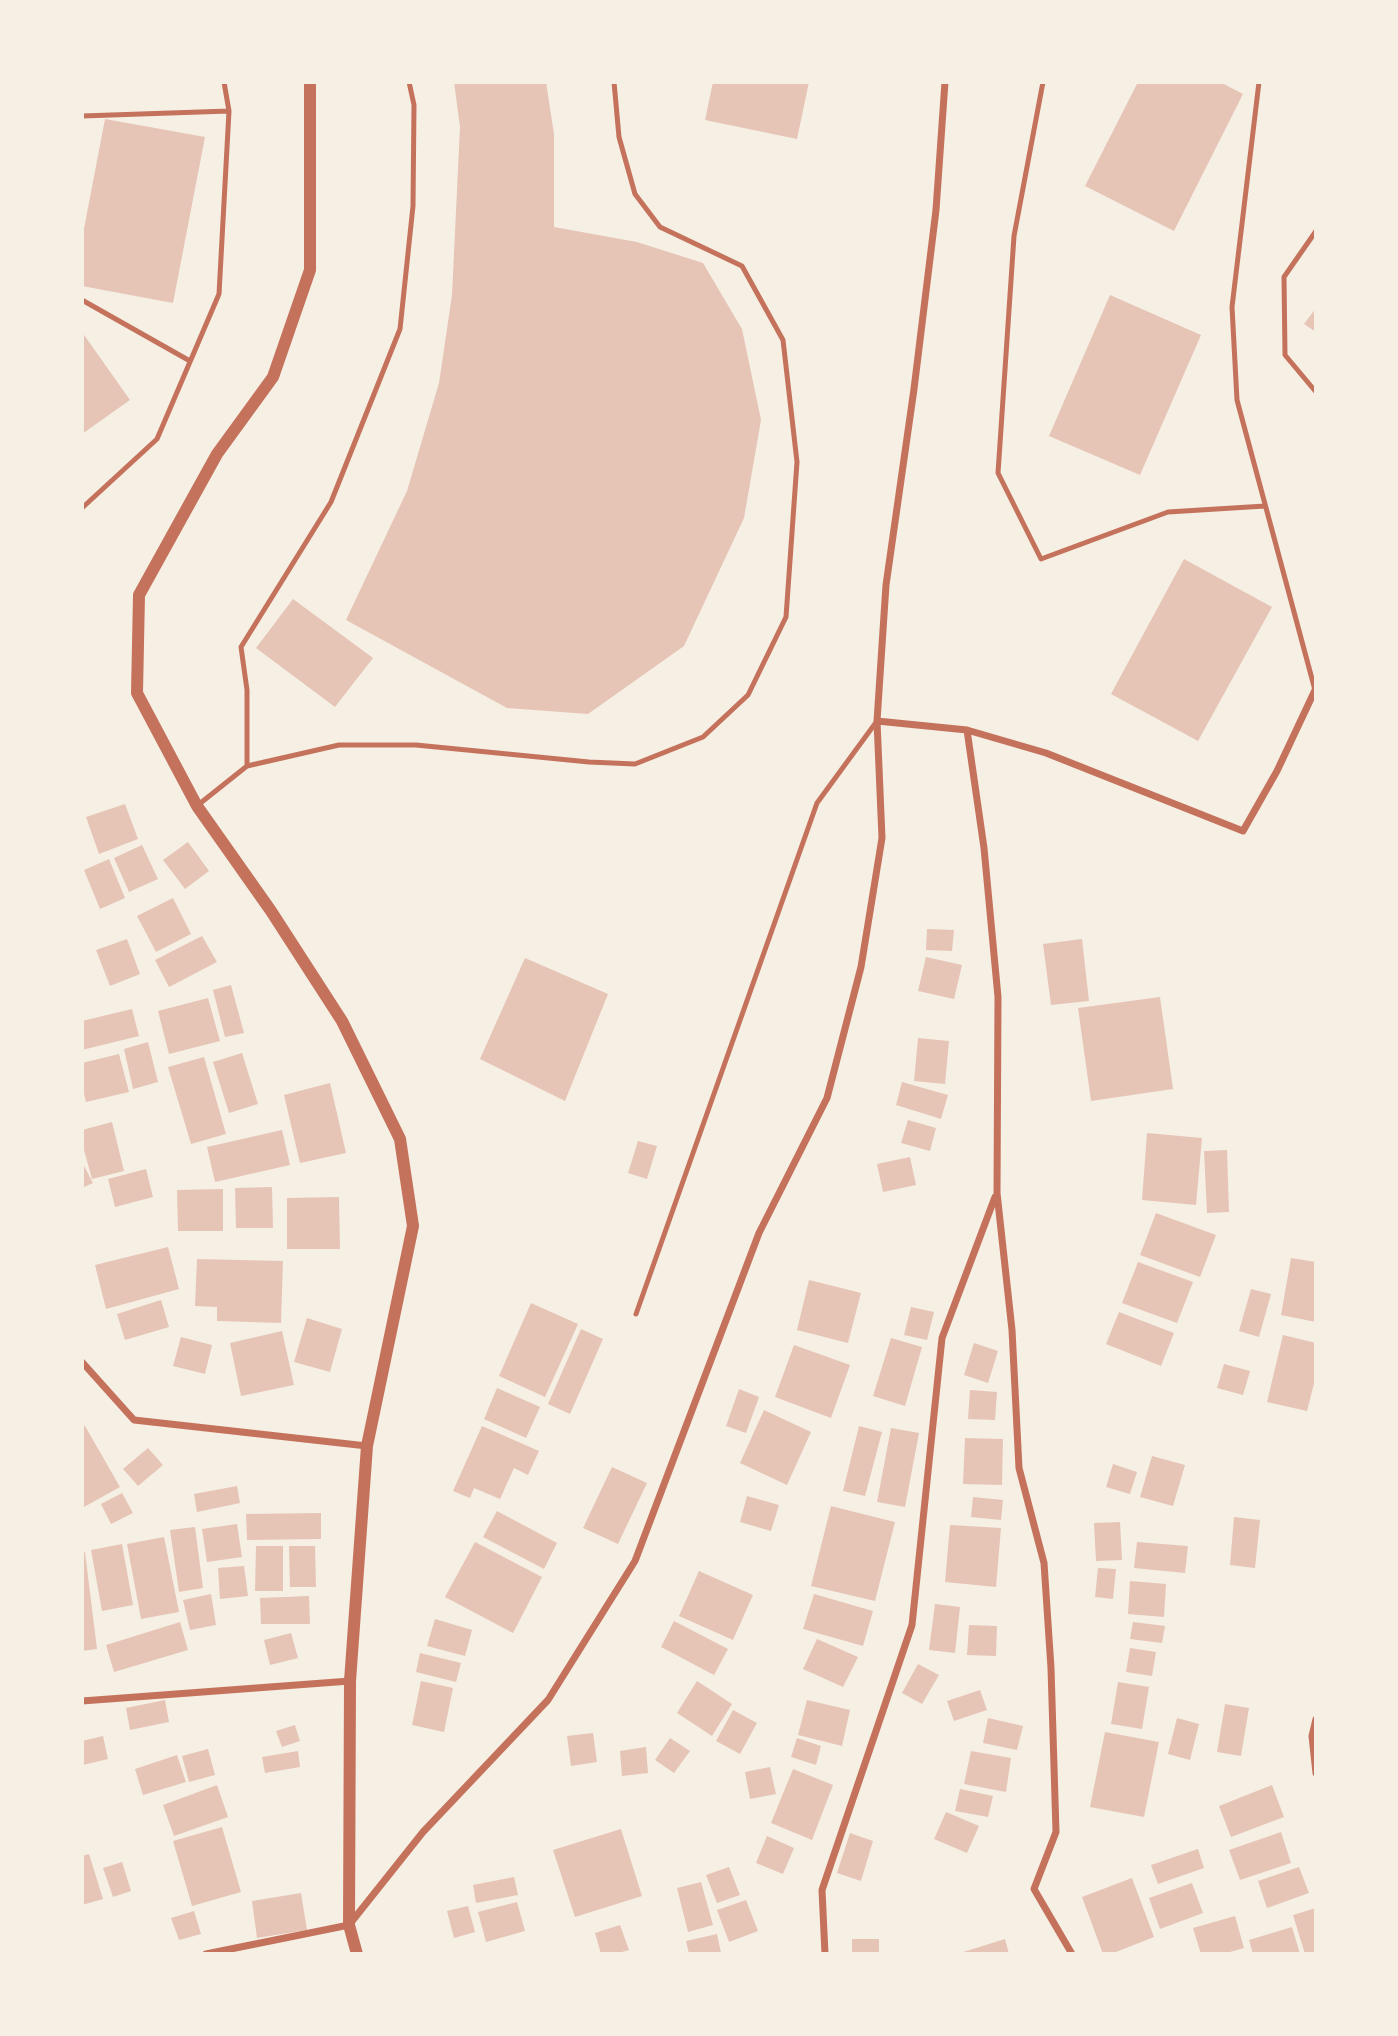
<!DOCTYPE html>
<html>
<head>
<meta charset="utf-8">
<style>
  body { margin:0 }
  #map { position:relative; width:1398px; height:2036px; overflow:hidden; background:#f6efe4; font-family:Roboto,sans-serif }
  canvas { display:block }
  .frame { position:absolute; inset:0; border:84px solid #f6efe4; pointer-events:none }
</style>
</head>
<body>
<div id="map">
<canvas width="1398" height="2036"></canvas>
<div class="frame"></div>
</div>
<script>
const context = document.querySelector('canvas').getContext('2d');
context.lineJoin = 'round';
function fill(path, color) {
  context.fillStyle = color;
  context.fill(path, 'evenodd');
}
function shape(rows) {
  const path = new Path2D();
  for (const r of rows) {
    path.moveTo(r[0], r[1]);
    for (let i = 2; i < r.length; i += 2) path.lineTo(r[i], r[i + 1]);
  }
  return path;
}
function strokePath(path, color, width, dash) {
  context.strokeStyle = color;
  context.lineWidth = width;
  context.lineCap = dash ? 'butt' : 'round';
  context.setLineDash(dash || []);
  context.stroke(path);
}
const building = shape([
  [454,82,546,82,554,134,554,227,637,242,703,263,742,329,761,420,744,518,684,646,588,714,507,708,346,620,407,491,439,383,452,295,460,127],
  [713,82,809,82,797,139,705,120],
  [1138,82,1220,82,1243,94,1174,231,1085,186],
  [105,119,205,137,173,303,82,286,82,239],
  [1110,295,1201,335,1140,475,1049,436],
  [1316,308,1316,332,1304,324],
  [82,332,130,400,82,434],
  [1184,559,1272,607,1198,741,1111,694],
  [293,599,373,658,335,707,256,648],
  [125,804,138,839,99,854,86,817],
  [188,842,209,871,185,889,163,860],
  [142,845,158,879,129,892,114,858],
  [109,859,125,898,100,909,84,870],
  [173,898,191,934,156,952,137,916],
  [927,929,954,930,952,951,926,950],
  [202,936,217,962,169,987,155,960],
  [127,939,140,974,110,986,96,950],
  [1082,939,1089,1001,1051,1005,1043,944],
  [926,957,962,965,954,999,918,991],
  [525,958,608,994,565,1101,480,1059],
  [231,985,244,1033,225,1037,213,990],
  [1160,997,1173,1089,1091,1101,1078,1008],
  [208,998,220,1041,169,1054,158,1011],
  [132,1009,139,1036,82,1050,82,1021],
  [918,1038,949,1041,945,1084,914,1081],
  [148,1042,158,1082,133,1089,124,1049],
  [242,1053,258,1104,229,1113,213,1062],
  [119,1054,129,1092,86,1102,82,1086,82,1063],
  [204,1057,226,1134,191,1144,168,1067],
  [902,1082,948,1095,941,1119,896,1105],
  [330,1083,346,1153,300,1163,284,1095],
  [908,1120,936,1128,930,1151,901,1143],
  [112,1122,124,1171,92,1179,82,1143,82,1130],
  [282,1130,290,1165,215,1182,207,1147],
  [1147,1133,1202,1138,1196,1205,1142,1200],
  [638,1141,657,1146,647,1179,628,1173],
  [1227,1150,1229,1212,1207,1213,1204,1151],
  [910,1157,916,1185,883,1192,877,1164],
  [82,1162,93,1183,82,1188],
  [146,1169,153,1197,115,1207,108,1179],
  [272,1187,273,1228,236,1228,235,1188],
  [223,1189,223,1231,178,1231,177,1190],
  [339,1197,340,1249,287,1249,287,1198],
  [1156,1213,1216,1235,1200,1277,1140,1255],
  [168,1247,179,1289,106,1309,95,1265],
  [1291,1258,1316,1262,1316,1322,1281,1315],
  [197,1259,283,1261,281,1323,217,1321,217,1307,195,1306],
  [1138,1262,1193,1282,1177,1323,1122,1303],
  [809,1280,861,1293,848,1343,797,1330],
  [1251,1289,1271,1294,1259,1337,1239,1331],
  [161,1300,169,1327,125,1340,117,1314],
  [531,1303,578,1324,545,1397,499,1376],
  [911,1307,934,1312,927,1340,904,1335],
  [1119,1312,1174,1333,1161,1366,1106,1344],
  [307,1318,342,1329,330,1372,294,1362],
  [581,1329,603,1339,570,1414,548,1404],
  [282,1331,294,1385,241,1396,230,1343],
  [1283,1335,1316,1343,1316,1376,1307,1411,1267,1402],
  [181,1337,212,1345,205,1374,173,1366],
  [891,1338,922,1347,905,1406,873,1396],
  [974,1343,998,1351,988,1383,964,1375],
  [794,1345,850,1365,831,1418,775,1397],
  [1224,1364,1250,1371,1243,1395,1217,1388],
  [497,1388,540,1407,526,1438,484,1419],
  [739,1389,759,1397,746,1433,726,1426],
  [970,1390,997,1392,995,1420,968,1419],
  [764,1410,811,1432,787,1485,740,1463],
  [85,1426,120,1487,84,1507,82,1504,82,1427],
  [482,1426,539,1451,528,1475,514,1468,500,1499,474,1488,470,1498,453,1491],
  [859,1426,882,1432,865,1496,843,1491],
  [891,1428,919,1433,905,1507,877,1502],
  [965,1438,1003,1439,1002,1485,963,1484],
  [148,1448,163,1465,138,1486,123,1469],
  [1152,1456,1185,1465,1173,1506,1140,1497],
  [1113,1464,1137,1472,1130,1494,1106,1487],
  [612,1467,647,1483,618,1544,583,1528],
  [237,1486,240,1503,197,1512,194,1494],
  [122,1493,133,1513,111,1524,101,1504],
  [747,1496,779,1505,771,1531,740,1522],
  [973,1497,1003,1500,1001,1520,971,1517],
  [831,1506,895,1522,875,1601,811,1586],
  [497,1511,557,1543,544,1569,483,1537],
  [321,1513,321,1539,247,1540,246,1514],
  [1234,1517,1260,1520,1255,1568,1230,1565],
  [1120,1522,1122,1560,1096,1561,1094,1523],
  [237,1524,242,1557,207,1562,202,1529],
  [950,1525,1001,1528,996,1587,945,1582],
  [195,1527,203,1588,179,1592,170,1530],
  [164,1537,179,1612,141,1619,127,1544],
  [475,1542,542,1577,513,1633,445,1597],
  [1137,1542,1188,1546,1185,1573,1134,1568],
  [122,1544,133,1605,102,1611,91,1550],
  [256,1546,283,1546,283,1591,255,1591],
  [289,1546,315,1546,316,1587,290,1587],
  [85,1552,97,1649,82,1651,82,1553],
  [244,1566,248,1596,220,1599,218,1568],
  [1098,1568,1116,1569,1113,1599,1095,1597],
  [699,1571,753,1595,733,1640,679,1616],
  [1130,1581,1166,1584,1164,1617,1128,1614],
  [211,1594,216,1625,190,1630,183,1600],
  [814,1594,873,1611,863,1646,803,1629],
  [309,1596,310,1624,261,1624,260,1598],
  [935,1604,960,1607,955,1653,929,1650],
  [435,1619,472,1630,465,1656,427,1646],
  [674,1621,728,1649,714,1675,661,1647],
  [180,1622,188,1650,114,1672,106,1645],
  [1133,1622,1165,1626,1162,1643,1130,1639],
  [969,1625,997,1626,996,1656,967,1655],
  [291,1633,298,1658,270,1665,264,1640],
  [817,1639,858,1657,843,1687,803,1669],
  [1130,1648,1156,1652,1152,1676,1126,1672],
  [420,1653,461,1663,456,1682,416,1672],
  [918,1664,939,1675,922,1704,902,1693],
  [421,1681,453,1688,444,1732,412,1725],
  [697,1681,732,1704,712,1736,677,1713],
  [1118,1682,1149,1687,1142,1729,1111,1724],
  [980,1690,987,1710,954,1721,947,1701],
  [165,1700,169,1722,130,1730,126,1708],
  [807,1700,850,1710,842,1746,798,1735],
  [1225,1704,1249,1708,1241,1756,1217,1752],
  [733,1710,757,1723,740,1754,716,1741],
  [988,1718,1023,1726,1017,1750,983,1743],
  [1177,1718,1199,1724,1190,1760,1168,1754],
  [295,1725,300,1741,282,1747,276,1731],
  [1105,1732,1159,1742,1144,1817,1090,1807],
  [593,1733,597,1762,571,1766,567,1736],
  [103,1736,108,1759,83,1765,82,1741],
  [670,1738,690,1751,674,1773,655,1760],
  [797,1738,821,1746,816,1765,791,1757],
  [646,1747,648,1773,622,1776,620,1751],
  [208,1749,215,1775,189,1782,182,1756],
  [298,1751,300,1767,265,1773,262,1757],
  [971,1751,1011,1758,1006,1792,964,1784],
  [177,1755,186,1782,143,1795,135,1769],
  [770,1767,776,1794,750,1799,745,1772],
  [793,1769,833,1785,812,1840,771,1823],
  [217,1785,228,1817,174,1836,163,1805],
  [1272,1785,1284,1817,1231,1837,1219,1806],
  [960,1789,993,1796,988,1817,955,1811],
  [946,1812,979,1826,967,1853,934,1839],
  [222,1827,241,1892,192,1906,173,1841],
  [621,1829,642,1896,575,1917,553,1850],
  [1281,1832,1291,1863,1240,1880,1229,1850],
  [850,1833,873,1841,861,1881,837,1873],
  [767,1836,794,1848,783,1874,756,1863],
  [1198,1849,1204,1868,1158,1884,1151,1865],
  [89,1854,103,1899,82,1905,82,1856],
  [122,1862,131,1891,113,1897,103,1868],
  [729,1867,740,1895,717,1903,706,1875],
  [1299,1867,1309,1893,1267,1908,1258,1881],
  [514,1877,518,1895,476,1903,473,1885],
  [1132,1878,1154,1937,1111,1954,1103,1954,1082,1897],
  [701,1882,713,1925,688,1932,677,1888],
  [1192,1883,1203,1913,1160,1929,1149,1898],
  [301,1893,307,1930,257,1938,252,1901],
  [746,1900,758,1931,729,1942,717,1910],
  [517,1902,525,1931,486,1942,478,1912],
  [468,1906,475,1932,454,1938,447,1911],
  [1316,1908,1316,1954,1305,1954,1293,1915],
  [194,1911,201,1934,179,1940,171,1918],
  [1235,1916,1244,1948,1223,1954,1201,1954,1193,1928],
  [620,1925,629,1950,615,1954,601,1954,595,1933],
  [1292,1927,1300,1954,1253,1954,1249,1940],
  [717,1934,721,1953,689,1954,686,1941],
  [852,1939,879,1939,879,1954,852,1954],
  [1005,1939,1009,1954,961,1954,960,1953]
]);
const service = shape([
  [1043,82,1014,236,998,473,1041,559,1168,512,1265,506],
  [1259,82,1232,307,1237,400,1315,690],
  [82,116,229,111],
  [1316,231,1284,277,1285,355,1316,392],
  [82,300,190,361],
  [82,508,157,439,219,294,229,111,224,82],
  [247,766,247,690,241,647,331,502,400,329,413,206,414,105,409,82],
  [198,805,247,766,339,745,416,745,589,762,635,764,703,737,748,695,786,617,797,462,783,340,742,266,660,227,635,194,619,137,614,82],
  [636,1314,817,803,877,721]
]);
const minor = shape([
  [877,721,967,730,1046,753,1243,831,1277,771,1316,688],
  [967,730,984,848,998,997,997,1193,1012,1330,1019,1468,1044,1563,1051,1668,1056,1832,1034,1889,1072,1954],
  [82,1362,134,1420,367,1446],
  [82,1701,350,1681],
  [1316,1719,1312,1736,1316,1773],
  [206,1954,349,1925,423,1832,548,1700,635,1561,759,1233,827,1098,861,967,882,838,877,721,886,585,914,389,936,210,945,82],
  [825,1954,822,1890,912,1625,942,1338,995,1197]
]);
const tertiary = shape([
  [310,82,310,270,273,377,217,454,139,595,137,693,197,806,271,911,342,1021,400,1139,413,1226,367,1446,350,1681,349,1925,357,1954]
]);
fill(building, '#e6c5b7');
strokePath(service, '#c5725c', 5);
strokePath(minor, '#c5725c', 7);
strokePath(tertiary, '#c5725c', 12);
</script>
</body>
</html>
